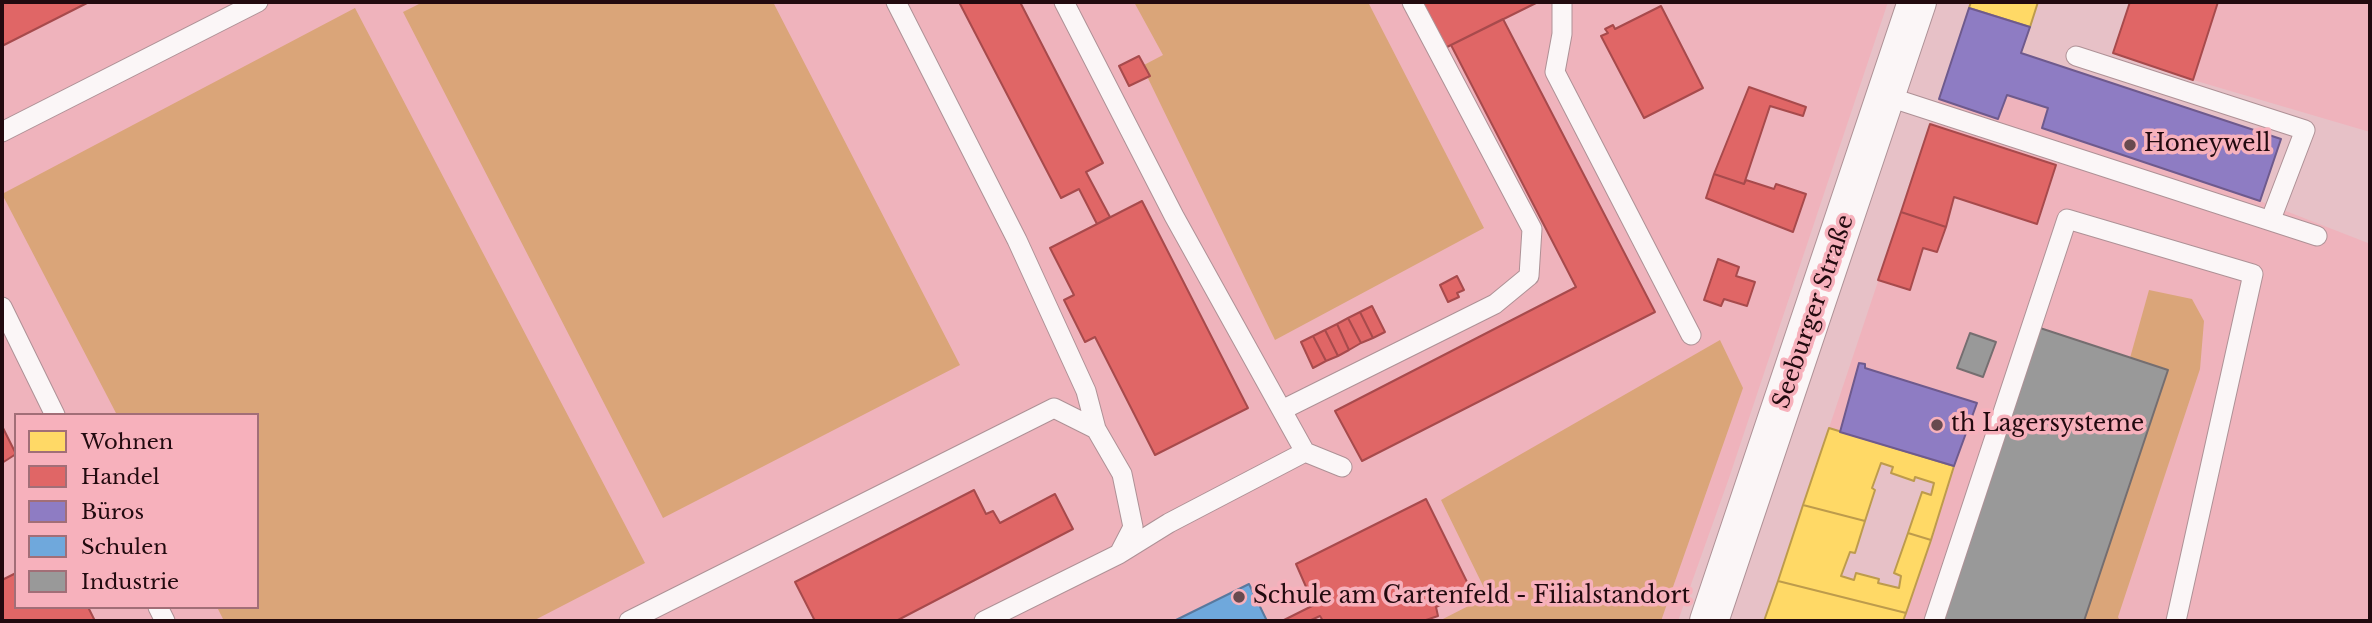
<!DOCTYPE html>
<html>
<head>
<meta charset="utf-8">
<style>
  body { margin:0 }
  #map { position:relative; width:2372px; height:623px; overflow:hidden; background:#e7c1c7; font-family:"Libre Baskerville",serif }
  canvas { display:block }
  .frame { position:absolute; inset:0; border:4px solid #220a0f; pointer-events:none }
  .legend { position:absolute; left:14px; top:413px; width:245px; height:196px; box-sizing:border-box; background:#f7b1bc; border:2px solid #a26e77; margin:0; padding:9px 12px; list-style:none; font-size:21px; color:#220a0f }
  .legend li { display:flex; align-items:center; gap:14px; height:35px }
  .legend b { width:35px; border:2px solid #a26e77 }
</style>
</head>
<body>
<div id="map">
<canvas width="2372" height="623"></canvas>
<div class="frame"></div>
<ul class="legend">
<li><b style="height:19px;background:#ffd966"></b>Wohnen</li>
<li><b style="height:19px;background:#e06666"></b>Handel</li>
<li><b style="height:19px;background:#8e7cc3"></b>Büros</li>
<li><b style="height:19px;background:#6fa8dc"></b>Schulen</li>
<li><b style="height:19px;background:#999"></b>Industrie</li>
</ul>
</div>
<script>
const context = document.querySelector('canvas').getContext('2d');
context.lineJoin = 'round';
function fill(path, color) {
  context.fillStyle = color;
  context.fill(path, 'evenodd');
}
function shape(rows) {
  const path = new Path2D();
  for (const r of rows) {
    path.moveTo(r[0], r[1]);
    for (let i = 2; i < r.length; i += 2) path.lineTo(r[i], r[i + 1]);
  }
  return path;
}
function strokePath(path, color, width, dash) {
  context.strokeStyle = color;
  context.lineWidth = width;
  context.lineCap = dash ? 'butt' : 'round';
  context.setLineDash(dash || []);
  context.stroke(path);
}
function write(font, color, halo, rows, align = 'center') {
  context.font = font + ' "Libre Baskerville",serif';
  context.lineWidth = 7;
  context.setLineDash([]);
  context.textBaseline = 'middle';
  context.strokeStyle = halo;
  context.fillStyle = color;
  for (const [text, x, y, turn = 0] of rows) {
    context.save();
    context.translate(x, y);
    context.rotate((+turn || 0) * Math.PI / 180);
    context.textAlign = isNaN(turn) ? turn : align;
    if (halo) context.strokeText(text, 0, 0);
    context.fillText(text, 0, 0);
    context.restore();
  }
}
const built = shape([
  [2,2,1888,2,1729,478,1678,621,2,621],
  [16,415,257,415,257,607,16,607],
  [2218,2,2370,2,2370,132,2193,80],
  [2007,95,2048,108,2042,129,2260,201,2368,243,2370,237,2370,621,1903,621,1954,466,1829,428,1939,99,1998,119]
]);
const green = shape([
  [423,2,773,2,960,365,663,518,403,12],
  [1134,2,1368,2,1484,228,1275,340,1142,66,1163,55],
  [355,8,645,563,533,621,224,621,217,607,257,607,257,415,117,415,2,194],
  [2149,290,2192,299,2204,321,2200,369,2118,617,2120,621,2084,621,2168,371,2130,358],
  [1720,340,1743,388,1661,621,1439,621,1488,596,1441,500]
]);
const homes = shape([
  [1971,2,2038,2,2030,27,1969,8,1971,2],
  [1829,428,1954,466,1931,540,1908,533,1922,492,1931,495,1934,483,1915,477,1914,481,1891,473,1893,467,1881,463,1872,488,1875,490,1865,521,1803,505,1829,428],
  [1803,505,1865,521,1855,553,1850,552,1841,576,1854,580,1856,573,1879,579,1878,583,1899,588,1901,576,1894,573,1908,533,1931,540,1906,613,1778,581,1803,505],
  [1778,581,1906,613,1903,621,1764,621,1778,581]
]);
const shops = shape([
  [2,2,89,2,2,46,2,2],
  [959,2,1020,2,1103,163,1086,172,1110,217,1097,224,1079,189,1061,198,959,2],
  [1421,2,1538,2,1445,48,1421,2],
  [2130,2,2218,2,2193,80,2113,53,2130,2],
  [1661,6,1703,88,1644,118,1601,36,1608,33,1605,29,1613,25,1615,29,1661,6],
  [1503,19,1655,312,1362,461,1335,411,1576,287,1451,45,1503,19],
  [1139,56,1150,76,1129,86,1119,66,1139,56],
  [1749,87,1806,107,1803,116,1770,106,1744,184,1714,174,1749,87],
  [1930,124,2056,165,2037,224,1954,197,1946,227,1901,212,1930,124],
  [1714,174,1744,184,1746,180,1774,189,1776,184,1806,194,1793,232,1706,198,1714,174],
  [1142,201,1248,408,1155,455,1095,337,1085,342,1064,300,1074,295,1050,248,1142,201],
  [1901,212,1946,227,1937,252,1923,248,1910,290,1878,280,1901,212],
  [1718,259,1739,267,1736,276,1755,282,1747,306,1724,299,1721,306,1704,300,1718,259],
  [1457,276,1464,290,1457,293,1459,297,1448,302,1440,285,1457,276],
  [1372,306,1385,332,1373,338,1360,312,1372,306],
  [1360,312,1373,338,1361,343,1348,318,1360,312],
  [1348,318,1361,343,1349,350,1337,324,1348,318],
  [1337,324,1349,350,1338,356,1325,330,1337,324],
  [1325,330,1338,356,1326,361,1313,336,1325,330],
  [1313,336,1326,361,1313,368,1301,342,1313,336],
  [2,426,16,454,2,463,2,426],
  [974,490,986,514,993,511,1000,523,1055,494,1073,529,896,621,815,621,795,582,974,490],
  [1426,499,1471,590,1436,607,1438,616,1423,621,1323,621,1320,616,1309,621,1282,621,1314,605,1296,564,1426,499],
  [16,573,16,607,88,607,95,621,2,621,2,580,16,573]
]);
const offices = shape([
  [1969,8,2030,27,2021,53,2281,139,2260,201,2042,128,2048,108,2007,95,1998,119,1939,99,1969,8],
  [1859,363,1865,364,1865,368,1977,403,1954,466,1840,432,1859,363]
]);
const schools = shape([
  [1249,584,1267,621,1174,621,1249,584]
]);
const industry = shape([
  [2037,327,2168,370,2084,621,1939,621,2037,327],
  [1970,333,1996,342,1983,377,1957,368,1970,333]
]);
const lane = shape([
  [896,2,1017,240,1086,391,1096,429],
  [1064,2,1174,216,1305,452,1342,467],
  [1562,2,1562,34,1555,72,1691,335],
  [2076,56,2305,130,2271,219],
  [1886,96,2317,236],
  [2,132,258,2],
  [2,307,55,415],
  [1282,410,1495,304,1529,276,1532,229,1412,2],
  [158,607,165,621],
  [629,621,1054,408,1096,429,1122,474,1133,527,1119,554],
  [984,621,1119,554,1169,523,1305,452],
  [1934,621,2067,219,2253,274,2176,621]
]);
const secondary = shape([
  [1709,621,1917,2]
]);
const markers = [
  [2130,145,7,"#674a4f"],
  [1937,425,7,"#674a4f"],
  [1239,597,7,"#674a4f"]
];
const poiNames = [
  ["Honeywell",2144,145],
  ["th Lagersysteme",1951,425],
  ["Schule am Gartenfeld - Filialstandort",1253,597]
];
const streetNames = [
  ["Seeburger Straße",1814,312,-71]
];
fill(built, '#efb3bc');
fill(green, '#daa579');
fill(homes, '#ffd966');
strokePath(homes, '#bd9b4c', 2);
fill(shops, '#e06666');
strokePath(shops, '#a74a4c', 2);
fill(offices, '#8e7cc3');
strokePath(offices, '#6e5a8d', 2);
fill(schools, '#6fa8dc');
strokePath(schools, '#58799e', 2);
fill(industry, '#999');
strokePath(industry, '#756e70', 2);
strokePath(lane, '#ae9196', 21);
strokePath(secondary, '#ae9196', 40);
strokePath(lane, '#fbf6f7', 19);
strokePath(secondary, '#fbf6f7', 38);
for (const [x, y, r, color] of markers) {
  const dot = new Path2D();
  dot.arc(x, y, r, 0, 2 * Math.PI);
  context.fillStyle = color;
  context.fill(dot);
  strokePath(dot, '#f7b1bc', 2.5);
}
write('23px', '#220a0f', '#f7b1bc', poiNames, 'left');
write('23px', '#220a0f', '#f7b1bc', streetNames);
</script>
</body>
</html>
